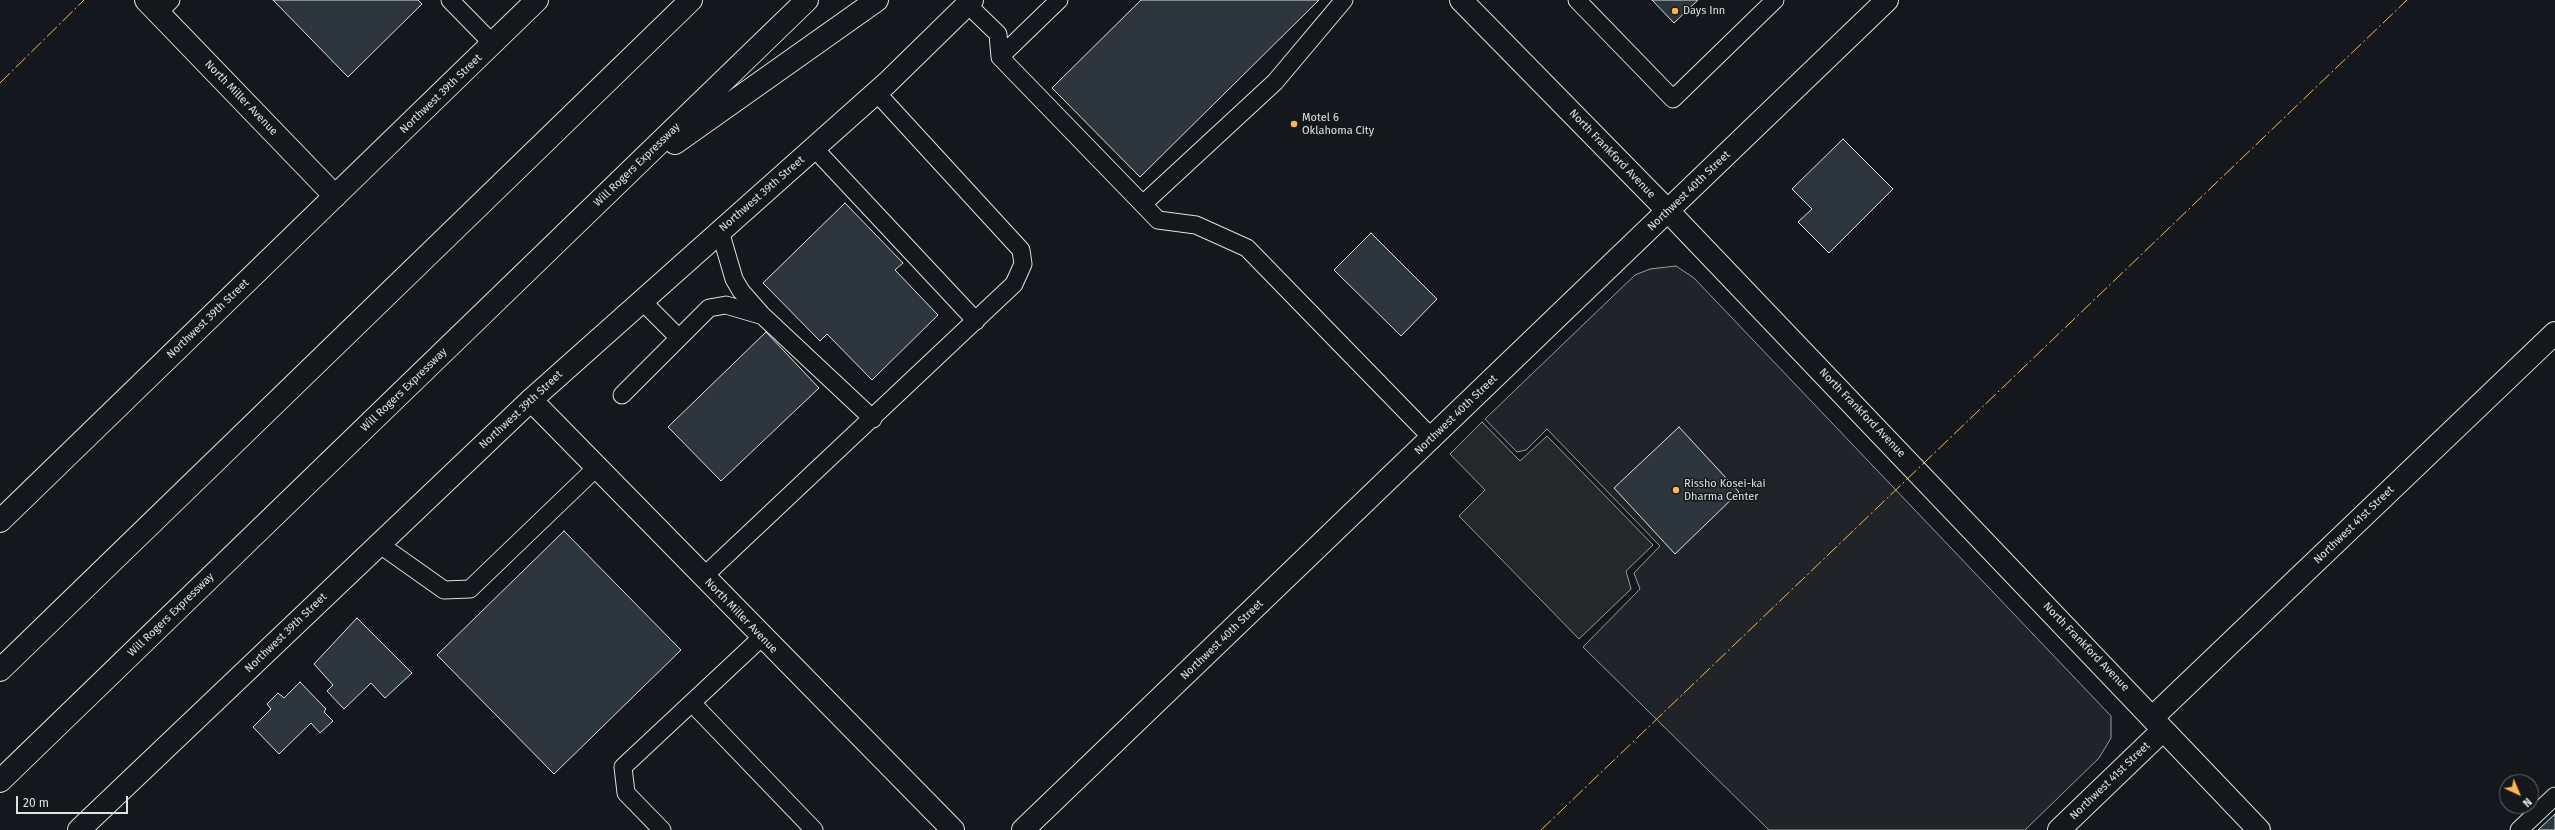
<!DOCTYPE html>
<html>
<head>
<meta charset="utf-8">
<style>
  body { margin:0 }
  #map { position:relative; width:2555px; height:830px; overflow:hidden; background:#14181c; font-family:"Fira Sans",sans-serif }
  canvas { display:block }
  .north { position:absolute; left:2499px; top:774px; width:40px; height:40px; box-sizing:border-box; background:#14181c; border:1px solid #626a69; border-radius:50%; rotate:136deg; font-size:11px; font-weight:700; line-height:16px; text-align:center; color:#d8e6dc }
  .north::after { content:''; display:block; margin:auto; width:14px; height:18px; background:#ffb74d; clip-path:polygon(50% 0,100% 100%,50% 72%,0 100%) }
  .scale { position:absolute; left:16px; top:796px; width:112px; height:18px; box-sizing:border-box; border:2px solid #d8e6dc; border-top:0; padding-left:5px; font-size:12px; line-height:14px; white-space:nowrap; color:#d8e6dc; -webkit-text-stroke:3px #14181c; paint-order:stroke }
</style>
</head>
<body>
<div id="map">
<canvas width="2555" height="830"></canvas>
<div class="north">N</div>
<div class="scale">20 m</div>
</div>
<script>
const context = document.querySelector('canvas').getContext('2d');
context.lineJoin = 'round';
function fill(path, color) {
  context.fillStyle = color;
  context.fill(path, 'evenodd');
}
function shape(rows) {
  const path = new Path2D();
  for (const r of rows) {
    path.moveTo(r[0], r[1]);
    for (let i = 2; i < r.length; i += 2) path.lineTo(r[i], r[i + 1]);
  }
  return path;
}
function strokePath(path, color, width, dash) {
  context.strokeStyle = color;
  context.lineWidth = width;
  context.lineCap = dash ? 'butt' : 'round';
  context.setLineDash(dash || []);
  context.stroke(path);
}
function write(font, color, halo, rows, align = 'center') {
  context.font = font + ' "Fira Sans",sans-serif';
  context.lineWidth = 3;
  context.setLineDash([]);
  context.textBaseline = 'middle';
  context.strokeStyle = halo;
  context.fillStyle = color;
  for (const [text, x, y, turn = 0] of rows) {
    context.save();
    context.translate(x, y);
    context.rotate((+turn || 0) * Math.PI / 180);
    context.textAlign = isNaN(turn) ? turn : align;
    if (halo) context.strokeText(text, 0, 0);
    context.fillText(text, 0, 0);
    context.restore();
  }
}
const green = shape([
  [1676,266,1694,278,2111,716,2111,738,2099,758,2025,830,1769,830,1583,647,1640,589,1634,573,1660,546,1547,429,1526,450,1517,452,1485,419,1635,275,1650,269,1676,266]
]);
const parking = shape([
  [1482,422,1520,461,1547,436,1653,545,1626,571,1631,589,1579,639,1459,516,1485,490,1450,454,1482,422]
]);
const building = shape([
  [273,0,418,0,422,4,348,77,273,0],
  [1141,0,1319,0,1140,177,1052,88,1141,0],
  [1652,0,1698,0,1674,23,1652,0],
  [1843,139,1893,189,1829,253,1798,222,1812,209,1792,189,1843,139],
  [845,203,903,263,895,270,938,315,872,380,827,334,820,341,763,283,845,203],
  [1371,233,1437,299,1401,336,1334,270,1371,233],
  [766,332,819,388,721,481,668,427,766,332],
  [1679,427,1739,492,1675,554,1614,488,1679,427],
  [564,531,681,650,554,774,437,655,564,531],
  [357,618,412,673,385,698,371,683,344,709,327,691,333,685,314,664,357,618],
  [300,682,326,709,324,712,333,721,320,733,311,723,279,754,253,727,271,709,267,704,278,693,284,698,300,682],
  [2555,814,2555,830,2538,830,2555,814]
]);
const service = shape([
  [450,0,493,44],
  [1577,0,1673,99,1775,0],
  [968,5,998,34,1000,57,1158,220,1196,225,1247,248,1432,438],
  [158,13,171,0],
  [1000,57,1059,0],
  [814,148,976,321],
  [1143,204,1275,82,1344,0],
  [720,231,734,279,741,291,762,315,873,419],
  [642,301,679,338],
  [622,395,709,308,726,305,760,315],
  [379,544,444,590,470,589,597,467],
  [703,577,1014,284,1023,264,1021,250,876,92],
  [692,703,814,830],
  [662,830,626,793,623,767,762,637],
  [2519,830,2555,796]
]);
const minor = shape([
  [146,0,335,196],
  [1461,0,1668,211,2259,830],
  [531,400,953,830],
  [2153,717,2555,333],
  [1023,830,1887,0],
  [2059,830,2162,731]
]);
const secondary = shape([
  [0,521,537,0],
  [79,830,531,400,887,83,972,0]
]);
const motorway = shape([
  [675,143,877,0],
  [0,670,691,0],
  [0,781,807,0]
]);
const power = shape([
  [0,83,84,0],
  [1541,830,2407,0]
]);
const markers = [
  [1675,11,4,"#ffb74d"],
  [1294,124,4,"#ffb74d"],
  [1676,490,4,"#ffb74d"]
];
const poiNames = [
  ["Days Inn",1683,11],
  ["Motel 6",1302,118],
  ["Oklahoma City",1302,131],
  ["Rissho Kosei-kai",1684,484],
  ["Dharma Center",1684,497]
];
const streetNames = [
  ["Northwest 39th Street",441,94,-44],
  ["North Miller Avenue",241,98,46],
  ["North Frankford Avenue",1612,154,46],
  ["Will Rogers Expressway",637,165,-44],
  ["Northwest 40th Street",1689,191,-44],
  ["Northwest 39th Street",762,194,-41],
  ["Northwest 39th Street",208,319,-44],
  ["Will Rogers Expressway",404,390,-44],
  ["Northwest 39th Street",521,410,-43],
  ["North Frankford Avenue",1862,413,46],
  ["Northwest 40th Street",1456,415,-44],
  ["Northwest 41st Street",2354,525,-44],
  ["Will Rogers Expressway",171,615,-44],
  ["North Miller Avenue",741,616,46],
  ["Northwest 39th Street",286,633,-44],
  ["Northwest 40th Street",1222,640,-44],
  ["North Frankford Avenue",2086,647,46],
  ["Northwest 41st Street",2110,781,-44]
];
fill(green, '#202428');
strokePath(green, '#939e99', 1);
fill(parking, '#24282b');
strokePath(parking, '#939e99', 1);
fill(building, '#2c363c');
strokePath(building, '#d8e6dc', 1);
strokePath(service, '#d8e6dc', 19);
strokePath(minor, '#d8e6dc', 24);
strokePath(secondary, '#d8e6dc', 24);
strokePath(motorway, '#d8e6dc', 24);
strokePath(service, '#14181c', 17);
strokePath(minor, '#14181c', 22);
strokePath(secondary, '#14181c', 22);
strokePath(motorway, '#14181c', 22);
strokePath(power, '#ffb74d', 1, [14, 3, 2, 3]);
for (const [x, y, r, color] of markers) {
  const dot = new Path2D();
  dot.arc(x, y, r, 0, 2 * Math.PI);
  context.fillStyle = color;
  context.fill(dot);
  strokePath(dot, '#14181c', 1.5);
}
write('11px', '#d8e6dc', '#14181c', poiNames, 'left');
write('11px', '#d8e6dc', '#14181c', streetNames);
</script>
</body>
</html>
